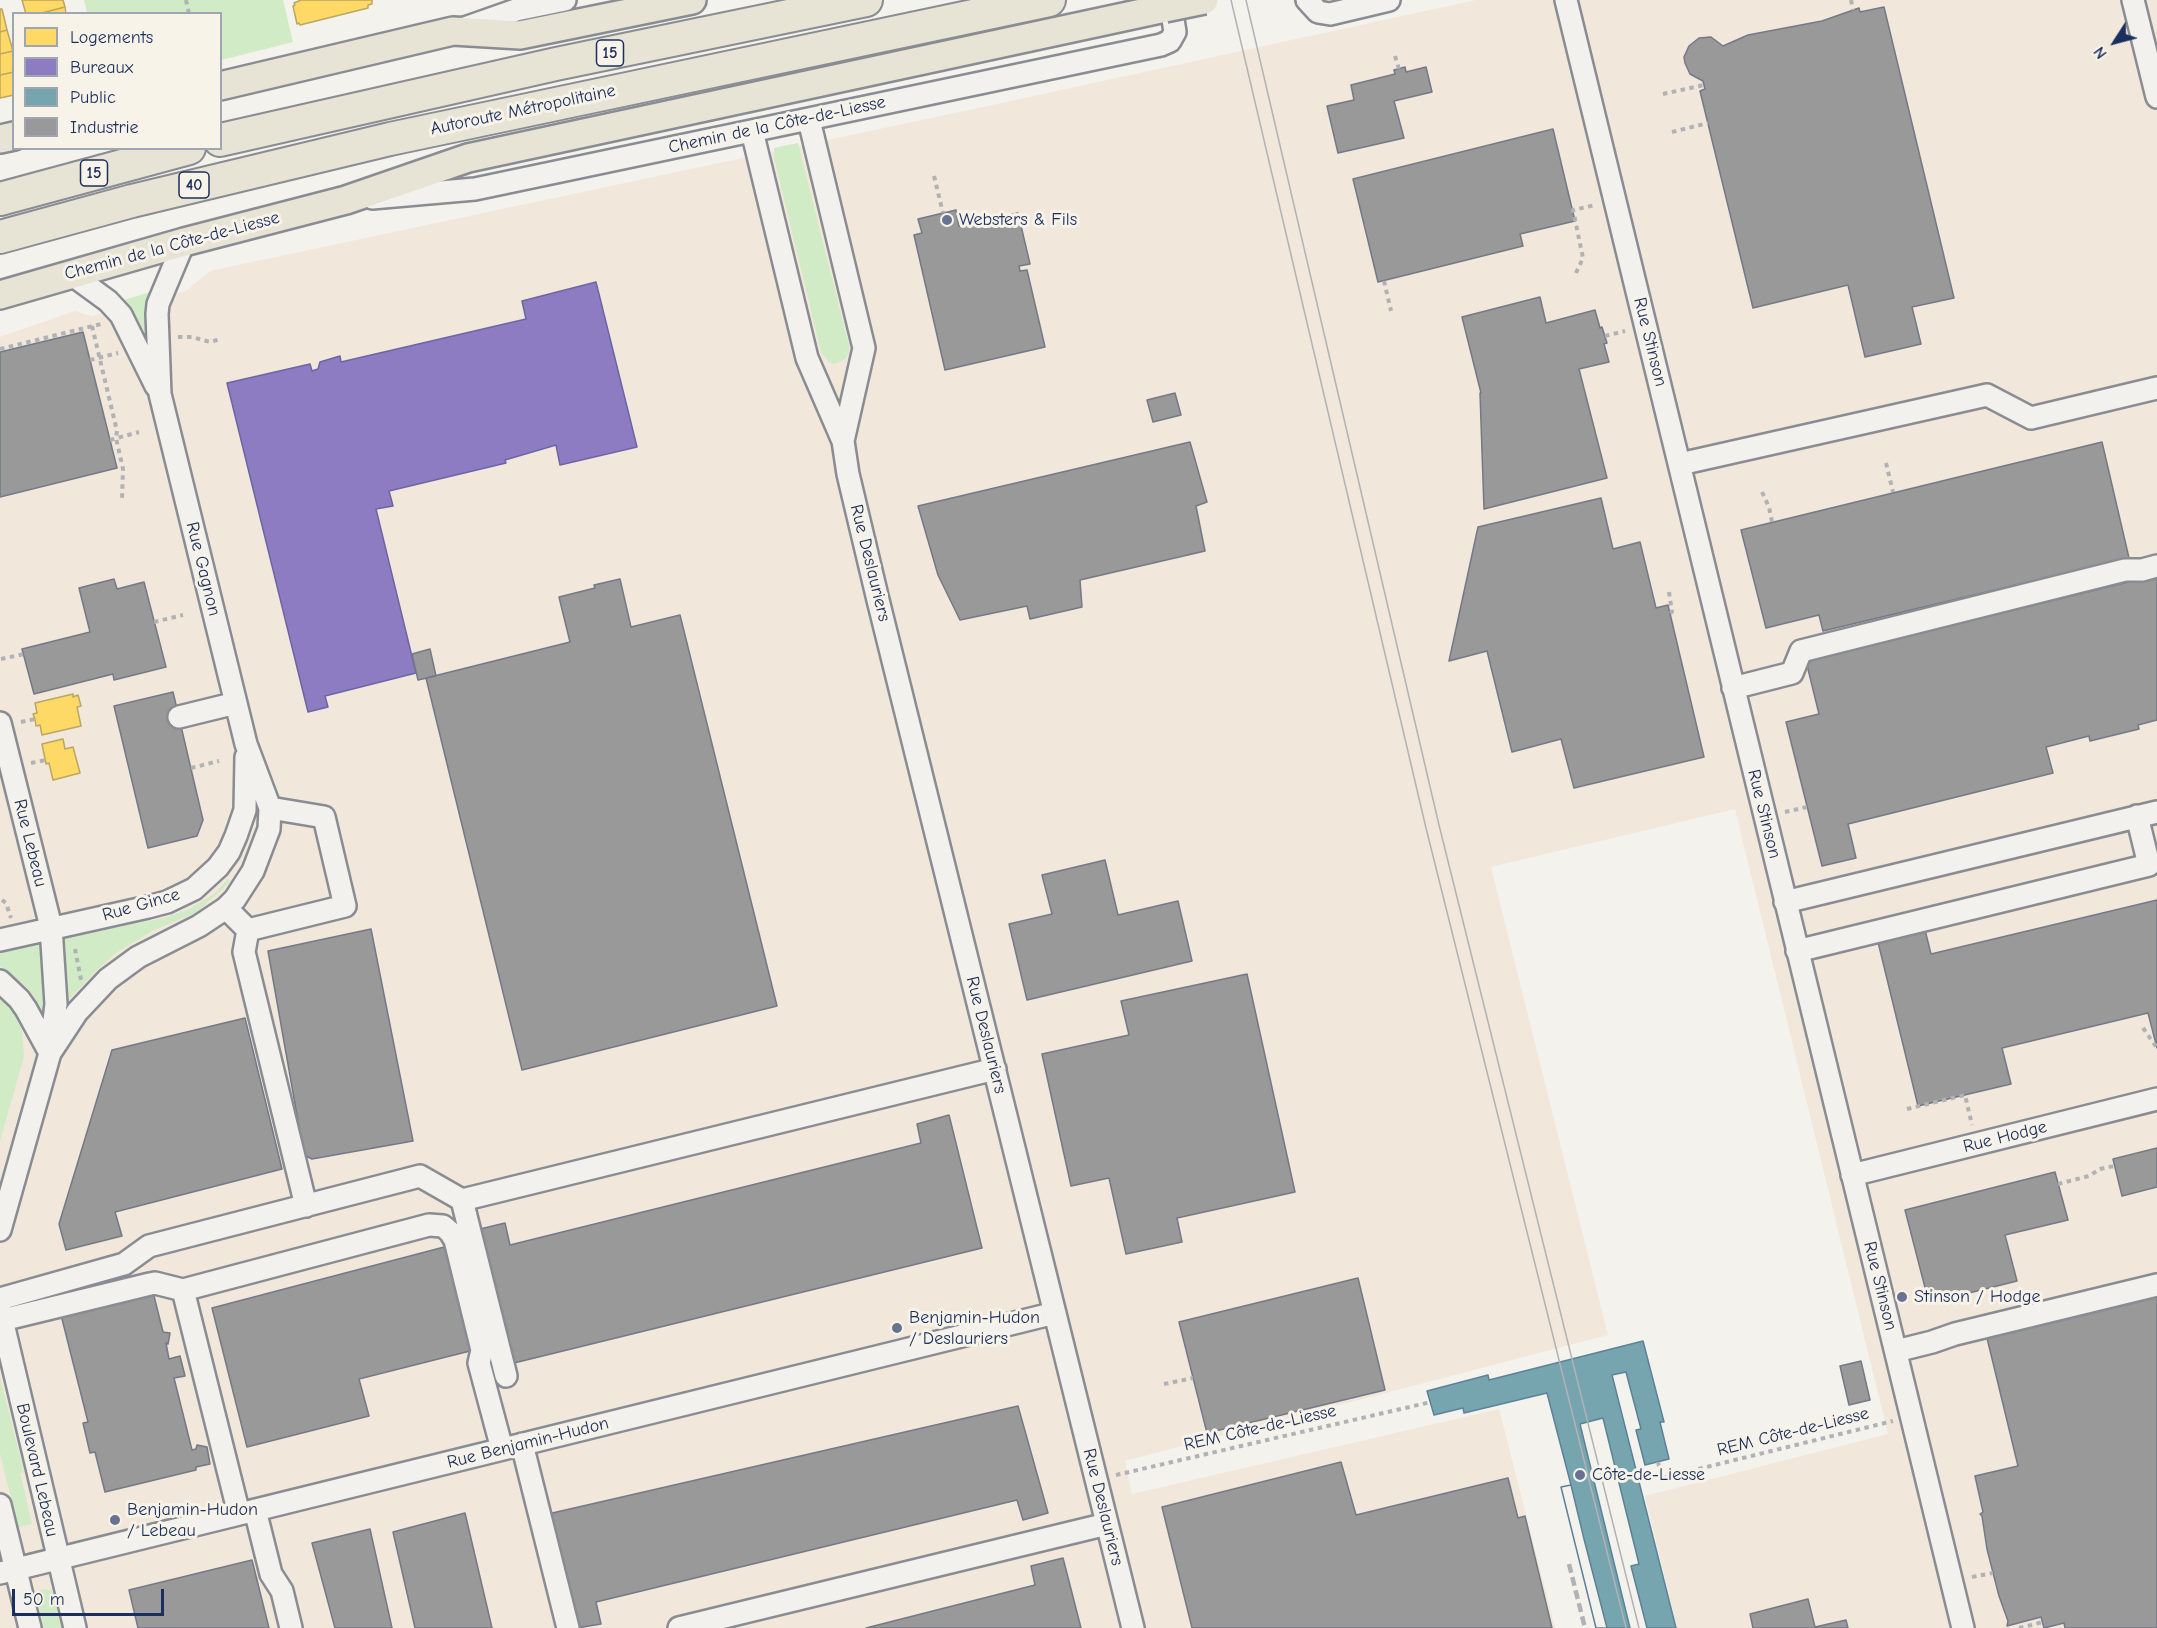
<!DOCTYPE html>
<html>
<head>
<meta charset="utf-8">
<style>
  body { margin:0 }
  #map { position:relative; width:2157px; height:1628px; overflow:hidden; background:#f4f2ec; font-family:"Comic Neue",sans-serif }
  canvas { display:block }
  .legend { position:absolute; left:12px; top:12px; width:210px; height:138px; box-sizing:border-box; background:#f7f3e8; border:2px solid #9fa5b1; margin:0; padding:8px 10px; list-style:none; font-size:18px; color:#1b2f5e }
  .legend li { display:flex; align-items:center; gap:12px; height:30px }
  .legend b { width:30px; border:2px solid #9fa5b1 }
  .north { position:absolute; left:2085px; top:12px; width:60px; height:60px; -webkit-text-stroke:4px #f7f3e8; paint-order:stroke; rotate:234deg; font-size:16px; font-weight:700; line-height:24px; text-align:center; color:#1b2f5e }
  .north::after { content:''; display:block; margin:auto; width:21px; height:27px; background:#1b2f5e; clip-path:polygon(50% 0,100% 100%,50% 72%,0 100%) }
  .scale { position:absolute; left:12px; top:1589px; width:152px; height:27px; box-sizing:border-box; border:3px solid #1b2f5e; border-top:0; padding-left:8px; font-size:18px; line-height:21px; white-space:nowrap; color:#1b2f5e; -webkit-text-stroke:4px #f7f3e8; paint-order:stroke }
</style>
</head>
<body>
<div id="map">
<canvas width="2157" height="1628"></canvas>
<ul class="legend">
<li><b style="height:16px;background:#ffd966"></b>Logements</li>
<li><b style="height:16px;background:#8e7cc3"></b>Bureaux</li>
<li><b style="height:16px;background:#76a5af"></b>Public</li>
<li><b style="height:16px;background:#999"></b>Industrie</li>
</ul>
<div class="north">N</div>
<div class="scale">50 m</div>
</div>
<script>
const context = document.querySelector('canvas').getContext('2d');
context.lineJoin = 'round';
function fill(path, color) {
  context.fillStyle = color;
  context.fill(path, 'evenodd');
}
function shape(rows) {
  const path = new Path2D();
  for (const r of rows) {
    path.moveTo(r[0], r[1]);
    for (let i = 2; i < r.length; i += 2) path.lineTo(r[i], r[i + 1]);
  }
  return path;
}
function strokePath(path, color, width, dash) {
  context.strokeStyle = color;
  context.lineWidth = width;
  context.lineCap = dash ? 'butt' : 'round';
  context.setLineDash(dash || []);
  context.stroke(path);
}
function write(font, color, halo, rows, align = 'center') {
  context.font = font + ' "Comic Neue",sans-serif';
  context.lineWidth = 6;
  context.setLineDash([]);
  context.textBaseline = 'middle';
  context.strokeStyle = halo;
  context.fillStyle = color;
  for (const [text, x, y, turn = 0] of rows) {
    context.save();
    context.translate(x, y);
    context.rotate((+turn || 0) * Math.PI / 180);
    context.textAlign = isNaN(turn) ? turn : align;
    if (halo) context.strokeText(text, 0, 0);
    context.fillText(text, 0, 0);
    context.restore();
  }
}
const built = shape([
  [1476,0,2157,0,2157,1628,1677,1628,1645,1496,1888,1434,1735,809,1491,867,1608,1335,1125,1461,1132,1494,1499,1409,1555,1628,0,1628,0,337,75,311,91,316,186,291,210,271,983,107]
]);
const green = shape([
  [84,0,283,0,293,42,221,60,220,14,87,13],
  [798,143,849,346,849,353,845,359,834,364,829,362,821,352,774,157,774,148],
  [150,292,146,309,147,329,143,331,131,308,124,300],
  [228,879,230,881,223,889,195,913,152,931,113,955,99,968,68,1000,65,938,164,918,189,909,214,894],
  [42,943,45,1002,45,1013,43,1015,35,998,27,987,0,966,0,952],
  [0,996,12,1009,22,1031,24,1056,0,1141],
  [0,1378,24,1472,20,1473,32,1524,18,1527,0,1453],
  [44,1589,52,1591,62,1628,44,1628,37,1598,40,1590]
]);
const homes = shape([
  [22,0,63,0,65,7,38,14,26,14,22,0],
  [301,0,372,0,372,4,368,5,368,8,300,25,299,23,297,24,293,6,295,5,294,3,301,0],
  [65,7,66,14,38,14,65,7],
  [0,9,2,9,7,30,0,32,0,9],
  [7,30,13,51,0,54,0,32,7,30],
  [13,51,14,72,0,75,0,54,13,51],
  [14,72,14,95,0,98,0,75,14,72],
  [73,694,73,697,78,695,81,706,77,707,81,726,42,735,40,725,36,726,35,719,33,714,37,713,35,703,73,694],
  [63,739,65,749,73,747,80,773,53,780,49,763,46,764,42,744,63,739]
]);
const offices = shape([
  [596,282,637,447,560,465,556,445,505,460,506,463,389,491,393,506,376,509,416,673,325,696,328,707,308,712,227,383,310,364,312,371,318,369,320,362,340,356,341,362,526,319,522,301,596,282]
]);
const public = shape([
  [1643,1341,1664,1422,1660,1422,1669,1459,1645,1465,1636,1430,1641,1429,1626,1372,1612,1375,1676,1628,1647,1628,1631,1566,1639,1564,1603,1418,1580,1424,1630,1628,1596,1628,1561,1487,1571,1485,1547,1393,1464,1413,1463,1408,1434,1415,1427,1391,1488,1375,1489,1380,1643,1341],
  [1571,1485,1584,1539,1607,1628,1596,1628,1561,1487,1571,1485]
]);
const industry = shape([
  [1884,7,1954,298,1912,307,1921,344,1865,357,1848,285,1753,308,1700,91,1705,89,1703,81,1690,74,1685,63,1684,57,1689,46,1699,38,1711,37,1723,46,1748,35,1822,21,1859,8,1860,12,1884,7],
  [1405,67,1406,72,1426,67,1432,92,1394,101,1404,138,1338,153,1327,106,1354,100,1351,85,1395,74,1394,70,1405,67],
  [1553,129,1575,221,1520,234,1523,246,1378,282,1353,179,1553,129],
  [956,210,959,226,1018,213,1030,264,1019,266,1020,271,1027,270,1045,347,945,370,914,235,922,233,918,219,956,210],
  [1540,297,1546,323,1595,310,1600,328,1602,327,1607,343,1604,344,1609,362,1579,369,1607,478,1484,509,1480,393,1481,393,1462,317,1540,297],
  [83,332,117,468,0,497,0,352,83,332],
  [1175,393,1181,415,1153,422,1147,400,1175,393],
  [1190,442,1207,502,1196,506,1205,551,1080,580,1082,607,1030,619,1027,606,960,620,938,575,918,506,1190,442],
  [2102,442,2129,558,1823,631,1819,615,1766,628,1741,530,2102,442],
  [1601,498,1613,549,1640,542,1656,608,1668,605,1704,757,1574,788,1561,739,1512,752,1487,651,1449,661,1478,527,1601,498],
  [2157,575,2157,720,2138,725,2139,729,2090,741,2089,736,2046,747,2053,773,1848,824,1856,858,1822,866,1786,722,1819,714,1806,661,2157,575],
  [114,579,117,589,144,582,166,667,114,680,113,674,34,694,22,649,90,632,79,588,114,579],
  [620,579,631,627,680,615,777,1006,522,1070,426,678,570,642,559,597,595,588,594,585,620,579],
  [430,649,436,676,418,680,412,654,430,649],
  [173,692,203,820,197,836,148,848,114,706,173,692],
  [1105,860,1118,915,1178,901,1192,961,1027,1000,1009,924,1052,914,1042,875,1105,860],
  [2157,900,2157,1048,2148,1013,2002,1048,2011,1084,1918,1106,1878,942,1925,930,1931,954,2157,900],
  [371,929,413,1141,312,1159,304,1155,268,951,371,929],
  [1247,974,1295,1192,1177,1218,1182,1242,1126,1254,1109,1178,1071,1186,1042,1054,1129,1035,1121,1001,1247,974],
  [245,1018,282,1169,115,1212,122,1236,66,1250,59,1224,112,1050,245,1018],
  [949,1115,982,1248,510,1364,476,1230,505,1223,510,1245,921,1143,917,1124,949,1115],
  [2157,1148,2157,1187,2122,1196,2113,1159,2157,1148],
  [2055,1172,2068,1220,2005,1235,2017,1281,1929,1303,1905,1210,2055,1172],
  [448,1246,474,1350,359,1379,369,1416,247,1447,212,1308,448,1246],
  [1358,1278,1385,1390,1207,1433,1179,1322,1358,1278],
  [152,1288,163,1332,170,1333,168,1344,166,1343,169,1359,180,1356,185,1376,174,1378,192,1450,196,1449,197,1445,207,1447,210,1464,196,1467,196,1470,105,1492,95,1452,90,1453,83,1423,88,1422,60,1311,152,1288],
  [2157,1297,2157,1628,2065,1628,2064,1623,2044,1628,2041,1617,2007,1626,2008,1621,1999,1596,1987,1549,1982,1516,1980,1514,1983,1512,1975,1476,2018,1466,1987,1338,2157,1297],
  [1861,1361,1870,1400,1849,1405,1840,1366,1861,1361],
  [1018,1406,1048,1513,1023,1520,1017,1500,596,1602,601,1624,577,1628,548,1514,1018,1406],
  [1341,1462,1356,1515,1508,1478,1518,1518,1525,1516,1552,1628,1192,1628,1162,1507,1341,1462],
  [465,1513,492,1628,415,1628,393,1532,465,1513],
  [370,1529,392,1628,335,1628,312,1543,370,1529],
  [1063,1558,1081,1628,866,1628,1035,1585,1031,1566,1063,1558],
  [252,1560,269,1628,138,1628,129,1590,252,1560],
  [1808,1599,1815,1627,1846,1620,1848,1628,1753,1628,1750,1614,1808,1599]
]);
const path = shape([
  [186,0,189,14],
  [1851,0,1853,10],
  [1395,56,1399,69],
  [1663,94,1704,85],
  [1672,132,1708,123],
  [934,176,943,213],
  [1576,273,1583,258,1573,210,1595,205],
  [1384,281,1391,311],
  [92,326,117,431,116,438,123,469,122,499],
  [1605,336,1625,331],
  [178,337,192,337,210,342,220,339],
  [0,349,101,324],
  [90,360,118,353],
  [110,440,139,432],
  [1886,463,1893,492],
  [1762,492,1769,507,1772,522],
  [1669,592,1672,612,1670,613],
  [154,622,183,615],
  [1,659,24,654],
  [21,722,35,719],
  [31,763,46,760],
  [191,768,219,761],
  [1785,812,1807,807],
  [2,900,6,903,11,918],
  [75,949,81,980],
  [2143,1028,2157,1048],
  [1907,1109,1965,1095,1972,1125],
  [2058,1184,2089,1176,2100,1169,2114,1166],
  [1164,1384,1193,1378],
  [1658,1462,1662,1478,1893,1421],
  [1116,1475,1431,1402],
  [1972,1577,1993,1573],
  [2019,1628,2043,1622]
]);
const minor = shape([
  [1307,0,1318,12,1330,14,1389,0],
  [1566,0,1963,1628],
  [2133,0,2157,97],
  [462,29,516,10,565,0],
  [809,120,864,348,843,441],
  [752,131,807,358,843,441,848,474,878,600,1133,1628],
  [372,198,475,189,1161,45,1170,41,1175,32,1170,0],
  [71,274,108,301,121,315,156,386],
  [1680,464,1987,395,2031,418,2157,388],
  [1733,688,1792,673,1801,651,2125,570,2142,570,2157,566],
  [179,717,236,703],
  [0,723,51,927,56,1004,50,1053,0,1230],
  [1785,902,2157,812],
  [226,908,248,930,244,952,306,1206],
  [248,930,345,906,324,817,270,808],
  [0,940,148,907,167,902,194,889,218,867,229,852,236,836,245,810,246,757],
  [1797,951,2149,865,2137,816],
  [0,981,19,999,26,1009,50,1053],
  [50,1053,77,1012,108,979,138,957,199,926,226,908,235,899,253,871,269,829,270,808,246,744,160,394,157,314,158,304,184,242],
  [1852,1175,2157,1099],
  [0,1299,124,1264,149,1246,420,1176,462,1200],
  [0,1311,75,1628],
  [2,1320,150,1284,155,1283,183,1290],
  [1896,1351,1932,1342,1955,1334,2157,1285],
  [506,1376,462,1200,995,1069],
  [522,1444,568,1628],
  [0,1505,30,1628],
  [255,1510,271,1574,282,1591,291,1628],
  [239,1514,183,1290,429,1225,443,1226,450,1232,455,1240,482,1350,479,1363,502,1449],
  [0,1573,1055,1313],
  [679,1628,1107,1524]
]);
const major = shape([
  [220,86,453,31,520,35,692,0],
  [0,139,14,136],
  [0,295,184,242,346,200,468,158,1165,8]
]);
const highway = shape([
  [220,140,556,64,866,0],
  [0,199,189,148],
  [0,237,132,201,390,139,1049,0]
]);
const tram = shape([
  [1231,0,1426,828,1626,1628],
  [1246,0,1439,825,1639,1628]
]);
const rail = shape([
  [1569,1564,1585,1628]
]);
const majorBridge = shape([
  [1165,8,1204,0]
]);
const markers = [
  [947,220,6,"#677390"],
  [1902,1297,6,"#677390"],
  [897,1328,6,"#677390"],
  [1580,1475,6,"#677390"],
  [115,1520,6,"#677390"]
];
const shields = [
  [610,53,27],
  [94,173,27],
  [194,185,30]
];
const shieldNames = [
  ["15",610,53],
  ["15",94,173],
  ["40",194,185]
];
const streetNames = [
  ["Autoroute Métropolitaine",523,110,-12],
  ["Chemin de la Côte-de-Liesse",777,125,-12],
  ["Chemin de la Côte-de-Liesse",172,246,-15],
  ["Rue Stinson",1650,342,76],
  ["Rue Deslauriers",870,563,76],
  ["Rue Gagnon",203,569,76],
  ["Rue Stinson",1764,814,76],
  ["Rue Lebeau",30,843,76],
  ["Rue Gince",141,905,-16],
  ["Rue Deslauriers",986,1035,76],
  ["Rue Hodge",2005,1137,-14],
  ["Rue Stinson",1880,1286,76],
  ["REM Côte-de-Liesse",1260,1428,-13],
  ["REM Côte-de-Liesse",1793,1432,-14],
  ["Rue Benjamin-Hudon",528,1443,-14],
  ["Boulevard Lebeau",37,1470,77],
  ["Rue Deslauriers",1103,1507,76]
];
const poiNames = [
  ["Websters & Fils",959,220],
  ["Stinson / Hodge",1914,1297],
  ["Benjamin-Hudon",909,1318],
  ["/ Deslauriers",909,1339],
  ["Côte-de-Liesse",1592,1475],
  ["Benjamin-Hudon",127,1510],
  ["/ Lebeau",127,1531]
];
fill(built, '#f1e7da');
fill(green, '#d0ebc6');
fill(homes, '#ffd966');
strokePath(homes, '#bba664', 1.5);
fill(offices, '#8e7cc3');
strokePath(offices, '#6c65a5', 1.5);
fill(public, '#76a5af');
strokePath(public, '#5b8297', 1.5);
fill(industry, '#999');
strokePath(industry, '#737987', 1.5);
strokePath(minor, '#898c92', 26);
strokePath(major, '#898c92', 32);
strokePath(highway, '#898c92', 36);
strokePath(path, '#b1b2b5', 4, [4.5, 4.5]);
strokePath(minor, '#f2f1ed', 21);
strokePath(major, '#e7e4d5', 27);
strokePath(highway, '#e7e4d5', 32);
strokePath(tram, '#b1b2b5', 1.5);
strokePath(rail, '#b1b2b5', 4.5, [9, 4.5]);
strokePath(majorBridge, '#898c92', 32, []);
strokePath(majorBridge, '#e7e4d5', 27);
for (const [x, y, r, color] of markers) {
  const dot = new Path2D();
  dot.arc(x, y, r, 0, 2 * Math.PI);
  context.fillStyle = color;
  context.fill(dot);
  strokePath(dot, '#f7f3e8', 2);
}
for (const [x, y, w] of shields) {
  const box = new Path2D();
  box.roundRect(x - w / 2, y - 13, w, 26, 4.5);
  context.fillStyle = '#f7f3e8';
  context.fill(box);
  strokePath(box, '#1b2f5e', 1.5);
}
write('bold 16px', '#1b2f5e', null, shieldNames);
write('18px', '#1b2f5e', '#f7f3e8', streetNames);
write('18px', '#1b2f5e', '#f7f3e8', poiNames, 'left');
</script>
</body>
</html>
